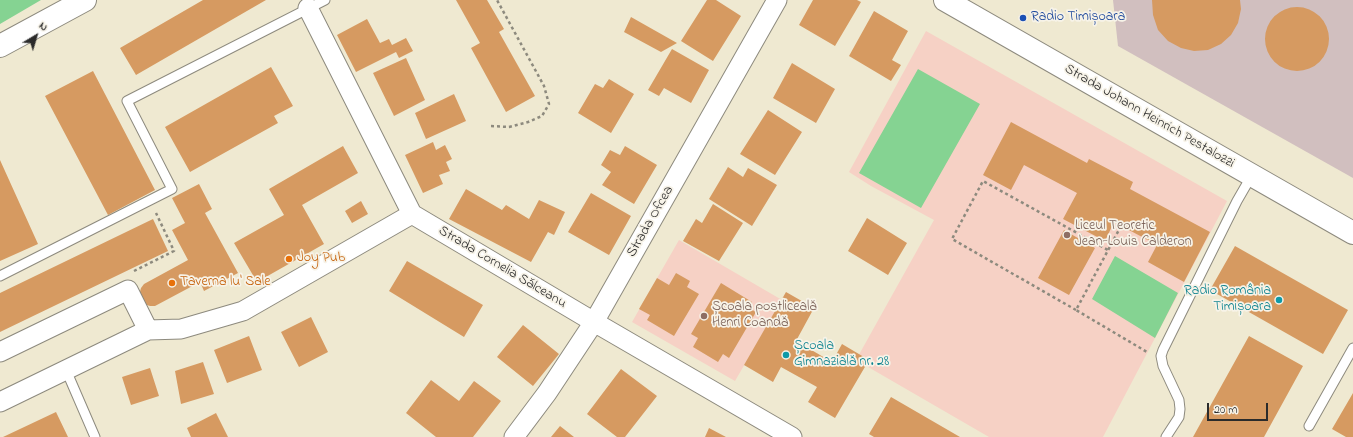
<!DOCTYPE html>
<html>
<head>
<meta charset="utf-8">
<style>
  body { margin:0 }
  #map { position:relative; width:1353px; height:437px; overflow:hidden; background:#efe9d1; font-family:"Indie Flower",sans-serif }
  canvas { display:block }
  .north { position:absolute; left:16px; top:16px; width:40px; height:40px; -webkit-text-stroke:3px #f7f3e8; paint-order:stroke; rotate:38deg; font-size:11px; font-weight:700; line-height:16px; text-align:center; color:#2b2b2b }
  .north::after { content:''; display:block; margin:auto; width:14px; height:18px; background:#2b2b2b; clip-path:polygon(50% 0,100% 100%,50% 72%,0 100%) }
  .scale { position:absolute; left:1207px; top:403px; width:61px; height:18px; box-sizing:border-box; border:2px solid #2b2b2b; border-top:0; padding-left:5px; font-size:12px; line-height:14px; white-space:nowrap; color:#2b2b2b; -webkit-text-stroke:3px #f7f3e8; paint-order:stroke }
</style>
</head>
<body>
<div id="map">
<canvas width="1353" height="437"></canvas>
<div class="north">N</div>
<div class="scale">20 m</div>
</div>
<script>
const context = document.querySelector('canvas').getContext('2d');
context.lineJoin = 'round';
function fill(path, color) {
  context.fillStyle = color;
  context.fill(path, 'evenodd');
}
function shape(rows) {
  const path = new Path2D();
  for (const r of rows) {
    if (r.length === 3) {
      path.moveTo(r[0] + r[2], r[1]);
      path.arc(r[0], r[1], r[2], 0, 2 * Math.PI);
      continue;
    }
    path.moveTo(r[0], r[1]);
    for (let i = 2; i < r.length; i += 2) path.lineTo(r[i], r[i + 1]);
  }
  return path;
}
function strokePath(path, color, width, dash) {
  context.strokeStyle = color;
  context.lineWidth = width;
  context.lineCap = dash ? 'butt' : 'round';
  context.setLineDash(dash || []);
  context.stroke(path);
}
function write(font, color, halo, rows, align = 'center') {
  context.font = font + ' "Indie Flower",sans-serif';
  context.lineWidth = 3.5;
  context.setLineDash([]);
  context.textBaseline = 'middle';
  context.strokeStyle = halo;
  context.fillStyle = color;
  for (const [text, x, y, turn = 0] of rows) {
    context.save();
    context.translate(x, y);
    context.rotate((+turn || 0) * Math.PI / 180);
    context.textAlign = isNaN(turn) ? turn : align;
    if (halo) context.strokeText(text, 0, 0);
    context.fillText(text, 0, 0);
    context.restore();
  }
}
const built = shape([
  [926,31,1227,201,1103,437,989,437,856,360,934,220,871,186,849,172],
  [679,240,782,300,735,381,632,322]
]);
const industrial = shape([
  [1113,0,1353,0,1353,178,1118,46]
]);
const green = shape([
  [0,0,41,0,0,24],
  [918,69,980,104,921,208,859,173],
  [1115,256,1178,293,1155,338,1092,299]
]);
const building = shape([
  [203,0,266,0,136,75,120,48],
  [456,0,487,0,504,29,499,32,535,96,506,112,471,48,480,43],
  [707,0,716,0,741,16,713,61,681,41],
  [813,0,857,0,861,2,835,46,799,25],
  [1152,0,1240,0,1241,9,1238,23,1231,35,1221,44,1208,50,1194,51,1181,48,1168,41,1158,30,1153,15],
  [1297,39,32],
  [874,11,908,31,892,60,901,65,891,81,849,56],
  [631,17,677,43,661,52,624,32],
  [367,19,380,43,389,39,392,45,406,38,413,51,399,58,396,52,356,72,337,35],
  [672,49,709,70,691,103,664,88,659,96,648,90],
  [406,58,425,100,394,116,373,73],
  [792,63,835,89,816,123,773,98],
  [271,67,293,106,274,116,278,123,190,172,165,127],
  [93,71,155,190,108,215,45,96],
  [609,79,634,94,611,133,578,113,595,84,603,88],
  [454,94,466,121,426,139,415,113],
  [768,110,802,132,775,175,740,154],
  [1011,122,1087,163,1089,159,1133,182,1130,189,1210,232,1184,282,1148,262,1157,245,1114,222,1105,241,1063,219,1077,193,1024,165,1011,190,983,175],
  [433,142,436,150,445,145,452,159,446,162,450,171,439,175,443,184,423,193,405,155],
  [343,146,358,173,302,205,324,244,257,282,234,243,284,215,269,189],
  [625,146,657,165,634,204,602,185,611,172,601,165,610,150,620,155],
  [0,160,38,244,0,261],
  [728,167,743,177,748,168,777,185,752,226,709,199],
  [199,184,212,209,205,213,238,273,204,291,200,282,155,306,150,306,144,304,139,295,141,288,144,284,188,260,172,230,185,223,172,198],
  [466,189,502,210,506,205,529,219,539,200,565,212,554,235,548,232,531,262,449,219],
  [591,193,631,216,609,255,568,232],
  [361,201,368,214,352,223,345,211],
  [713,204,743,223,719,261,683,241,696,219,702,223],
  [867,218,907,243,888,275,848,251],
  [153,219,168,251,0,332,0,293],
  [1064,230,1095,248,1069,295,1038,278],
  [1235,246,1348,310,1323,354,1210,290],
  [407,261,483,305,464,337,389,291],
  [676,273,690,281,687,287,699,294,674,336,647,320,650,315,639,309,657,278,669,285],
  [721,283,752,302,749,308,756,312,729,358,723,354,718,362,693,347,698,338,691,334],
  [786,292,814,308,796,341,832,362,842,344,869,360,835,418,808,402,817,387,781,367,773,382,744,365],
  [311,317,328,352,299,367,281,332],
  [523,325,559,354,533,386,497,357],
  [249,336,262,370,227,383,214,350],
  [1249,336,1303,366,1264,437,1193,437],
  [203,362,214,394,181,404,175,371],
  [150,368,159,396,131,405,122,377],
  [621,369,657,396,625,437,617,437,587,414],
  [431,380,459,401,474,381,501,401,473,437,436,437,406,413],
  [1353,393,1353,437,1346,437,1332,429],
  [891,397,960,437,874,437,869,434],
  [56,412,68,437,3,437],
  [216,413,228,437,191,437,187,428],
  [560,426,574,437,551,437],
  [709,428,726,437,705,437]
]);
const path = shape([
  [491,126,509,127,528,122,542,116,549,104,544,86,497,0],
  [1121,226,1076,310,1147,352],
  [134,271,174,251,156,213],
  [1076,310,952,239,983,181,1108,250]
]);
const lane = shape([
  [0,276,172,189,127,101,325,0],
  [66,370,95,437],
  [1309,426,1353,348],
  [1166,437,1179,417,1180,409,1179,400,1163,366,1161,356,1163,350,1237,201,1252,175]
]);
const street = shape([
  [308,8,412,214,594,322,792,437],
  [0,352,128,290,148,330],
  [0,402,148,330,181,329,243,311,412,214],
  [514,437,547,393,594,322,777,0]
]);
const secondary = shape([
  [945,0,1353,233],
  [0,46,85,0]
]);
const markers = [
  [1023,18,4,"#1a4fb4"],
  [1067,235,4,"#8d6e63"],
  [289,259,4,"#e8710a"],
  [172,283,4,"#e8710a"],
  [1279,300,4,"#0f9aa8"],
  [704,316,4,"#8d6e63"],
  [786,355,4,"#0f9aa8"]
];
const transitNames = [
  ["Radio Timișoara",1031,18]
];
const streetNames = [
  ["Strada Johann Heinrich Pestalozzi",1149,117,30],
  ["Strada Ofcea",651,222,-60],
  ["Strada Cornelia Sălceanu",502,268,31]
];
const educationNames = [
  ["Liceul Teoretic",1075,227],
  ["Jean-Louis Calderon",1075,243],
  ["Școala postliceală",712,308],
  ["Henri Coandă",712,324]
];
const foodNames = [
  ["Joy Pub",297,259],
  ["Taverna lu' Sale",180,283]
];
const cultureNames = [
  ["Radio România",1271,292],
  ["Timișoara",1271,308],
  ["Școala",794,347,"left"],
  ["Gimnazială nr. 28",794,363,"left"]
];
fill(built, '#f6d1c5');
fill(industrial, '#d1bfbf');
fill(green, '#85d392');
fill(building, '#d69a61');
strokePath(lane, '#8d8a7e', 11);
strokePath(street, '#8d8a7e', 21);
strokePath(secondary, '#8d8a7e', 24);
strokePath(path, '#8d8a7e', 2.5, [3, 3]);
strokePath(lane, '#fff', 9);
strokePath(street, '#fff', 19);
strokePath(secondary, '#fff', 22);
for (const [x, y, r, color] of markers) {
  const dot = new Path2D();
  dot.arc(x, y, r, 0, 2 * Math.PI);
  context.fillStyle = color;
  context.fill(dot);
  strokePath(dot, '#f7f3e8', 1.5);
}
write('14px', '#164399', '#f7f3e8', transitNames, 'left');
write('14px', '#2b2b2b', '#f7f3e8', streetNames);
write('14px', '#785e54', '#f7f3e8', educationNames, 'left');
write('14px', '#c56008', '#f7f3e8', foodNames, 'left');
write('14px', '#0d838f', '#f7f3e8', cultureNames, 'right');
</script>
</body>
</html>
